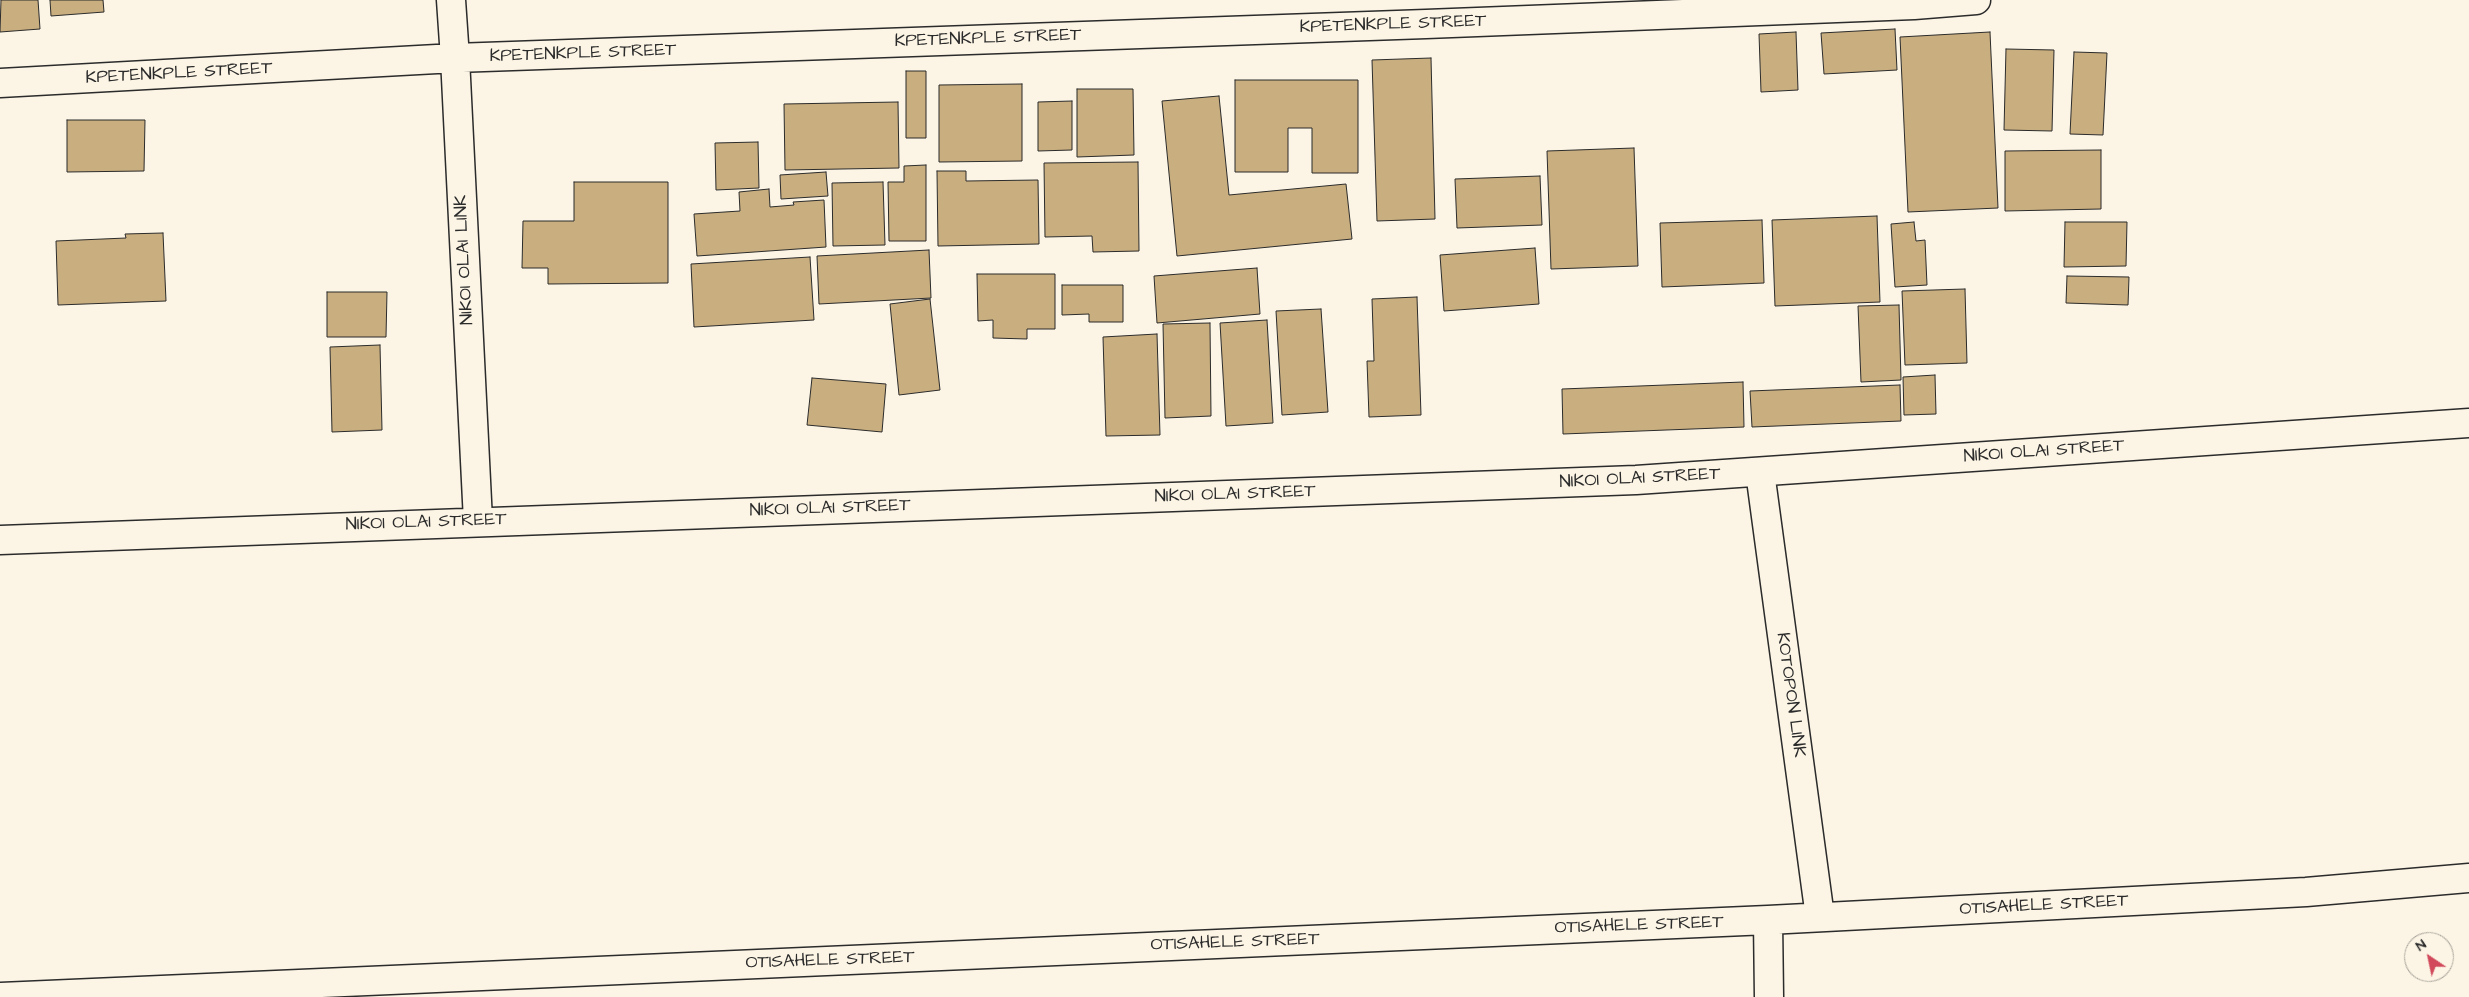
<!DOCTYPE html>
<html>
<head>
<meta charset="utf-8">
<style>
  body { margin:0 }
  #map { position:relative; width:2469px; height:997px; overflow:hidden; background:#fcf5e5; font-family:"Architects Daughter",sans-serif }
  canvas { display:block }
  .north { position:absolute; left:2404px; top:932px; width:50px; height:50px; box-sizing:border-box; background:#fcf5e5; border:1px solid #a8a49b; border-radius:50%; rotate:326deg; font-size:14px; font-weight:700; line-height:20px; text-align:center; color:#2b2b2b }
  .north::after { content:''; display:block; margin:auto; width:18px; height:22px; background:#d1495b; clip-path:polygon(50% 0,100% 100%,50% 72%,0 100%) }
</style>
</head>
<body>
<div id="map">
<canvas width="2469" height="997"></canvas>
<div class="north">N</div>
</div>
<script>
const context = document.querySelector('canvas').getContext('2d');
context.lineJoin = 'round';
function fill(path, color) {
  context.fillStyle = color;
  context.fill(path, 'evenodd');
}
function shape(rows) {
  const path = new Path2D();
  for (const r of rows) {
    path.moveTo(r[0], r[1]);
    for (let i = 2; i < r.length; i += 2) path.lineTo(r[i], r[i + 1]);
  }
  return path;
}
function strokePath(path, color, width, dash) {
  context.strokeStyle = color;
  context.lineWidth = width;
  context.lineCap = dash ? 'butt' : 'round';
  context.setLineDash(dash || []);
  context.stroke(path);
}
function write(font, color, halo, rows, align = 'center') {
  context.font = font + ' "Architects Daughter",sans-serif';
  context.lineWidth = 4.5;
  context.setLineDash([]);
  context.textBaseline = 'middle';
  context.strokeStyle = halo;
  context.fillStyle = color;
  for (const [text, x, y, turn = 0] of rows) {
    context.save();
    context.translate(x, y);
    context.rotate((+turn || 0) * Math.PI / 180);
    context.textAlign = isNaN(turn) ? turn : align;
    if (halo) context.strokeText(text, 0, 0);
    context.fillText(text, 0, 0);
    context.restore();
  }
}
const building = shape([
  [1,0,38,0,40,29,0,32,1,0],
  [50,0,103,0,104,12,51,16,50,0],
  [1895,29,1897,70,1824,74,1821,33,1895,29],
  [1796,32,1798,90,1761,92,1759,34,1796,32],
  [1990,32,1998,208,1908,212,1900,37,1990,32],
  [2006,49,2054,50,2052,131,2004,130,2006,49],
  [2074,52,2107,53,2103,135,2070,134,2074,52],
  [1431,58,1435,219,1377,221,1372,60,1431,58],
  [906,71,926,71,926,138,906,138,906,71],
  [1235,80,1358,80,1358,173,1312,173,1312,128,1288,128,1288,172,1235,172,1235,80],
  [1022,84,1022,161,939,162,939,85,1022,84],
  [1077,89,1133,89,1134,155,1077,157,1077,89],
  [1219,96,1229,195,1346,184,1352,239,1177,256,1162,101,1219,96],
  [1072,101,1072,150,1038,151,1038,102,1072,101],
  [898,102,899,168,785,170,784,104,898,102],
  [67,120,145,120,144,171,67,172,67,120],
  [758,142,759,188,716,190,715,143,758,142],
  [1634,148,1638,266,1551,269,1547,151,1634,148],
  [2101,150,2101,209,2005,211,2005,151,2101,150],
  [1138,162,1139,251,1093,252,1092,236,1045,237,1044,163,1138,162],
  [926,165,926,241,889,241,888,182,904,182,904,166,926,165],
  [937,171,966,171,966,181,1038,180,1039,244,938,246,937,171],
  [826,172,828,196,781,199,780,175,826,172],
  [1540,176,1542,225,1457,228,1455,179,1540,176],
  [574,182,668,182,668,283,548,284,548,268,522,268,523,221,574,221,574,182],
  [883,182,885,245,833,246,832,183,883,182],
  [769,189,770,207,794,205,793,202,824,200,826,247,697,256,694,214,740,211,739,192,769,189],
  [1877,216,1880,302,1775,306,1772,220,1877,216],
  [1762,220,1764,283,1662,287,1660,223,1762,220],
  [1914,222,1916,241,1925,240,1927,285,1895,287,1891,224,1914,222],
  [2065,222,2127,222,2126,266,2064,267,2065,222],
  [163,233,166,301,58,305,56,241,126,238,125,234,163,233],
  [1535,248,1539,304,1444,311,1440,255,1535,248],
  [929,250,931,298,819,304,817,256,929,250],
  [810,257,814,320,694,327,691,264,810,257],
  [1257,268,1260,314,1157,323,1154,276,1257,268],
  [977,274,1055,274,1055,329,1027,329,1027,339,993,338,993,320,978,321,977,274],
  [2067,276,2129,277,2128,305,2066,303,2067,276],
  [1062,285,1123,285,1123,322,1089,322,1089,314,1062,315,1062,285],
  [1965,289,1967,363,1905,365,1902,291,1965,289],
  [327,292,387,292,386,337,327,337,327,292],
  [1417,297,1421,415,1369,417,1367,361,1374,361,1372,299,1417,297],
  [930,299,940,390,899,395,890,304,930,299],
  [1899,305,1901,380,1861,382,1858,306,1899,305],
  [1321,309,1328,412,1282,415,1276,311,1321,309],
  [1267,320,1273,423,1226,426,1220,323,1267,320],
  [1210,323,1211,416,1165,418,1163,324,1210,323],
  [1157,334,1160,435,1106,436,1103,337,1157,334],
  [380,345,382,430,332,432,330,347,380,345],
  [1935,375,1936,414,1904,415,1903,377,1935,375],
  [812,378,886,384,882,432,807,425,812,378],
  [1743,382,1744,427,1563,434,1562,389,1743,382],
  [1900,385,1901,421,1752,427,1750,391,1900,385]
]);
const minor = shape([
  [451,0,455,58,478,521],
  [0,83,455,58,1426,24,1914,5,1976,0],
  [1760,472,1820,917],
  [0,540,1636,480,2469,423],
  [1768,920,1769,997],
  [0,997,1768,920,2306,892,2469,878]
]);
const streetNames = [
  ["KPETENKPLE STREET",1393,25,-2],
  ["KPETENKPLE STREET",988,39,-2],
  ["KPETENKPLE STREET",583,54,-2],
  ["KPETENKPLE STREET",179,74,-3],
  ["NIKOI OLAI LINK",465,260,-93],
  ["NIKOI OLAI STREET",2044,452,-4],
  ["NIKOI OLAI STREET",1640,479,-3],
  ["NIKOI OLAI STREET",1235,495,-2],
  ["NIKOI OLAI STREET",830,509,-2],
  ["NIKOI OLAI STREET",426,523,-2],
  ["KOTOPON LINK",1790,695,82],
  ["OTISAHELE STREET",2044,906,-3],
  ["OTISAHELE STREET",1639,926,-2],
  ["OTISAHELE STREET",1235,943,-2],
  ["OTISAHELE STREET",830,961,-2]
];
fill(building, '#c9ae7f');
strokePath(building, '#2b2b2b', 1);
strokePath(minor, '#2b2b2b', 31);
strokePath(minor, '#fcf5e5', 28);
write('18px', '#2b2b2b', '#fcf5e5', streetNames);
</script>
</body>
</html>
